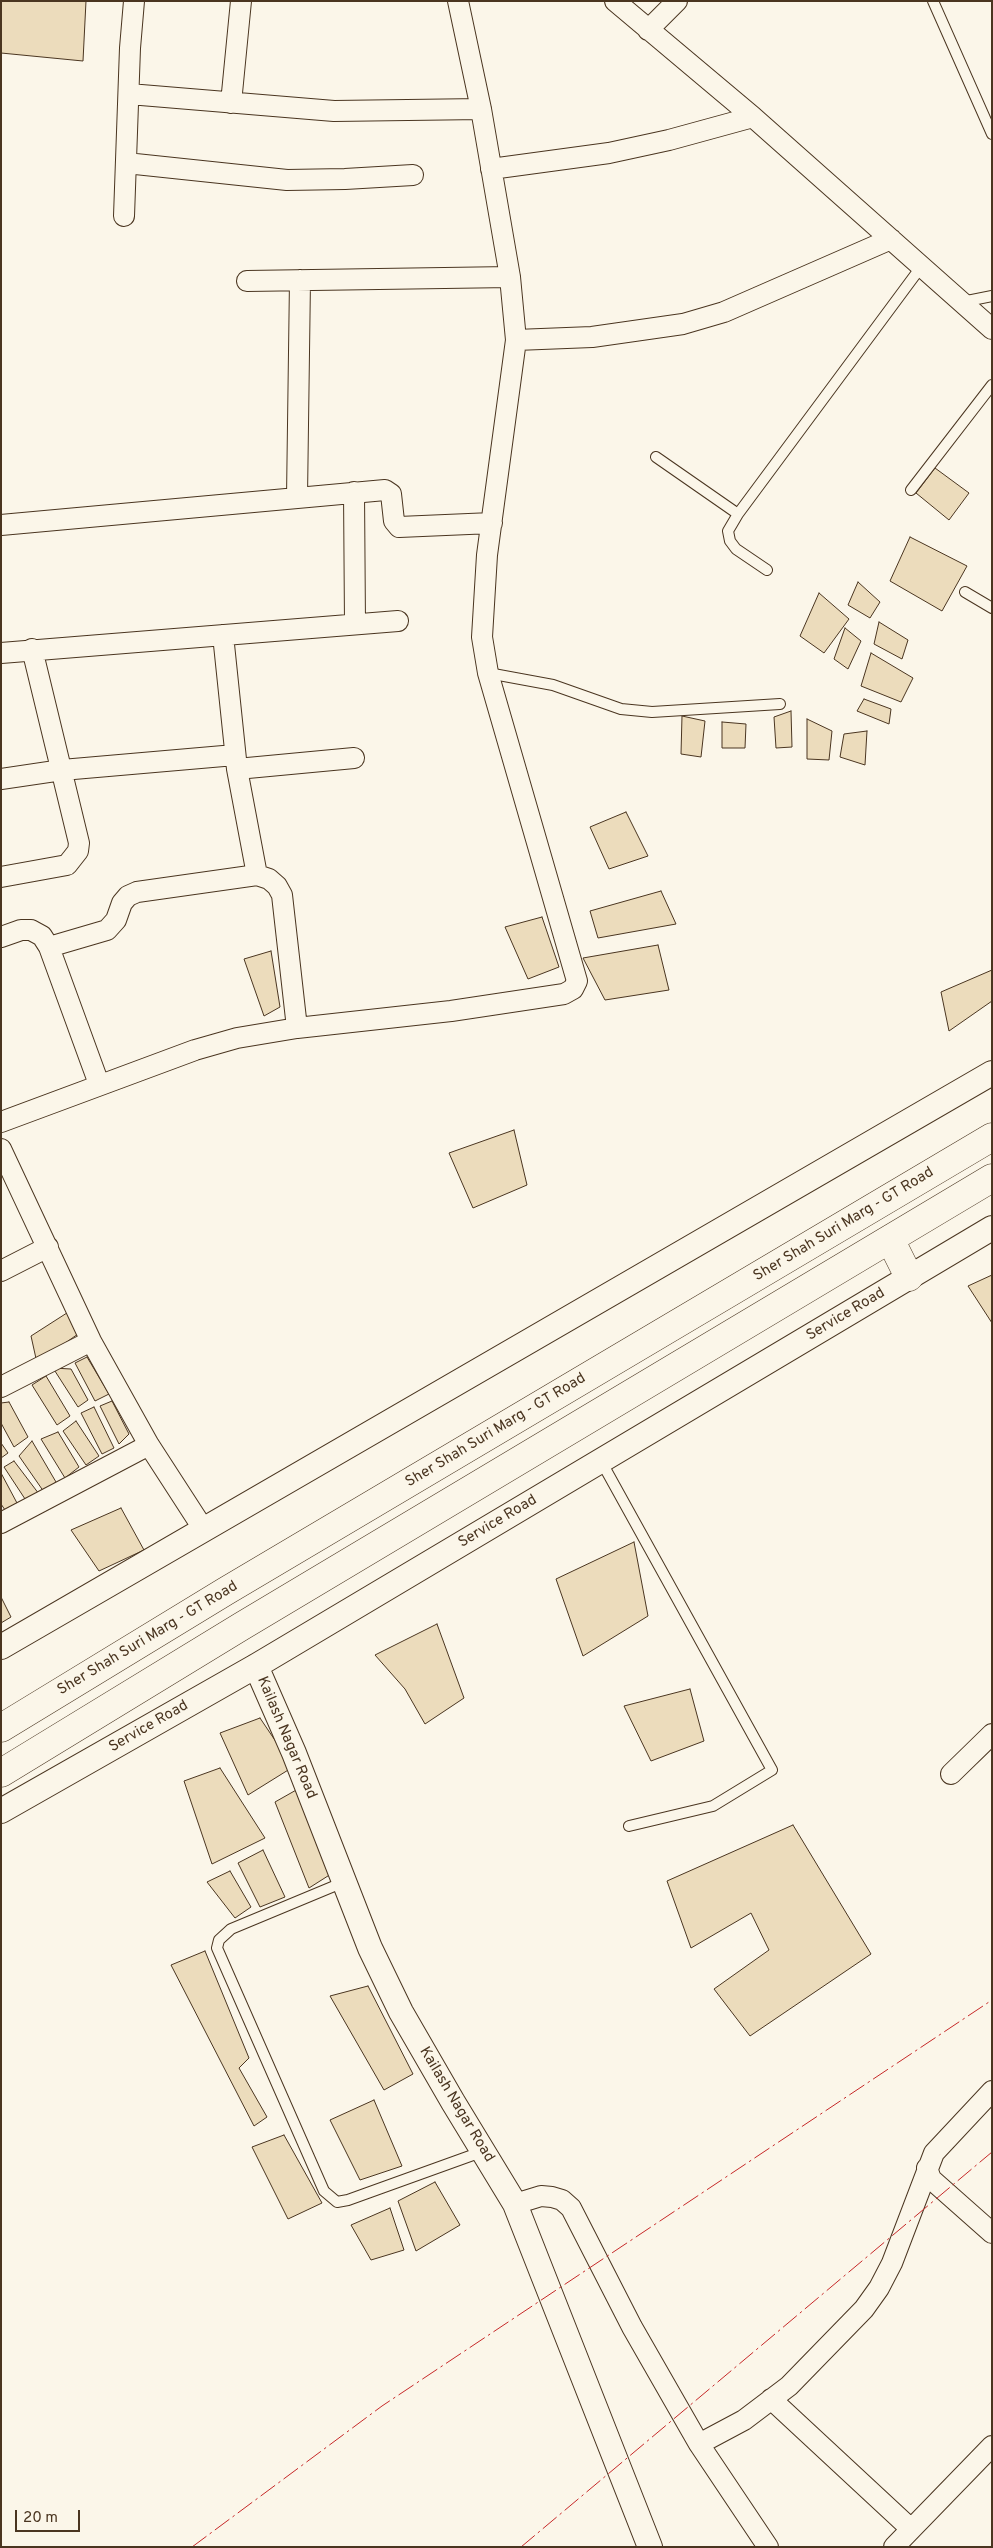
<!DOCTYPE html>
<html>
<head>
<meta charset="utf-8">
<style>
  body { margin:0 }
  #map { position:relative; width:993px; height:2548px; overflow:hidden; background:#fbf6e9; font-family:Overpass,sans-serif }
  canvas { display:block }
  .frame { position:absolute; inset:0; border:2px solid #4a3520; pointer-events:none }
  .scale { position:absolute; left:15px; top:2510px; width:65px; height:22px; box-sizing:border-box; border:2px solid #4a3520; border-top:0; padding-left:6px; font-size:15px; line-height:18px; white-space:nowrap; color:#4a3520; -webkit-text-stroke:4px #fbf6e9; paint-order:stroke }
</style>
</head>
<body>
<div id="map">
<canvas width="993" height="2548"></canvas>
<div class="frame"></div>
<div class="scale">20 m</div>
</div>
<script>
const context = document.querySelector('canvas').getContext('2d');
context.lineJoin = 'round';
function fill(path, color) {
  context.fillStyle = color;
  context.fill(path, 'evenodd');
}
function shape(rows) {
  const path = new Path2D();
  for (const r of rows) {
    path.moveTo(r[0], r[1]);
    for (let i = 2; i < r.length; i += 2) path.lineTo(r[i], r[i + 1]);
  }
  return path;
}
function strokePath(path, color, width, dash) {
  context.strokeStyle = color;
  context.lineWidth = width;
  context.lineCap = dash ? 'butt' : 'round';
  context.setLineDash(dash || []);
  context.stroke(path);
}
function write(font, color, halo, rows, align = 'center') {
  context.font = font + ' Overpass,sans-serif';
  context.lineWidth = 4;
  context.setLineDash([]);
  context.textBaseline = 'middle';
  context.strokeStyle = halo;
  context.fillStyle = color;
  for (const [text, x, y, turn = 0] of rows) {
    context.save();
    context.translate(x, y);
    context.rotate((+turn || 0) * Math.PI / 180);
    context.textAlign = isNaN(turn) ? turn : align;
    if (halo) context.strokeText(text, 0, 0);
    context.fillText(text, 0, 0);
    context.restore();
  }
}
const building = shape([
  [1,1,86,1,83,61,1,53,1,1],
  [935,468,969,493,949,520,916,493,935,468],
  [910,537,967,566,942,611,890,581,910,537],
  [858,582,880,602,870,618,848,605,858,582],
  [819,593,849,619,824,653,800,636,819,593],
  [879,622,908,640,902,659,874,644,879,622],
  [845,628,861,641,848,669,834,659,845,628],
  [871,653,913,678,901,702,861,686,871,653],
  [864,699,891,709,889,724,857,711,864,699],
  [791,711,792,747,776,748,774,717,791,711],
  [682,716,705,721,701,757,681,754,682,716],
  [807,719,832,731,829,760,807,759,807,719],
  [722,722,746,724,745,748,722,748,722,722],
  [867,731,865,765,840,757,844,734,867,731],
  [626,812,648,856,609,869,590,827,626,812],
  [661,891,676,924,598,938,590,911,661,891],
  [542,917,559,967,528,979,505,927,542,917],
  [658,945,669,990,605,1000,583,958,658,945],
  [271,951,280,1007,264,1016,244,959,271,951],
  [992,970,992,1001,949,1031,941,992,992,970],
  [514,1130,527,1185,473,1208,449,1153,514,1130],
  [992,1275,992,1323,968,1286,992,1275],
  [70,1311,78,1334,37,1363,31,1336,70,1311],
  [87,1357,109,1394,95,1401,75,1363,87,1357],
  [53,1368,71,1369,88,1400,78,1407,53,1368],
  [46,1376,70,1416,57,1425,32,1385,46,1376],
  [112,1401,129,1434,119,1444,100,1406,112,1401],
  [9,1402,28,1437,14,1447,1,1423,1,1403,9,1402],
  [94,1407,114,1448,102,1454,81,1413,94,1407],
  [76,1421,99,1456,86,1465,63,1431,76,1421],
  [58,1432,79,1467,65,1478,41,1439,58,1432],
  [32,1441,56,1482,44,1492,19,1456,32,1441],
  [1,1443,8,1453,1,1458,1,1443],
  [14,1461,39,1494,27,1502,4,1467,14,1461],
  [1,1473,17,1503,5,1510,1,1504,1,1473],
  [121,1508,144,1550,99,1571,71,1530,121,1508],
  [634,1542,648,1616,583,1656,556,1579,634,1542],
  [1,1597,11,1617,1,1623,1,1597],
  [437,1624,464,1698,425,1724,405,1689,375,1655,437,1624],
  [690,1689,704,1741,651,1761,624,1706,690,1689],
  [260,1718,293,1767,248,1795,220,1733,260,1718],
  [220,1768,265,1838,212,1864,184,1781,220,1768],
  [298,1789,331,1874,309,1888,275,1802,298,1789],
  [793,1825,871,1954,750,2036,714,1989,769,1950,751,1913,691,1948,667,1881,793,1825],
  [263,1850,285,1897,260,1907,238,1863,263,1850],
  [230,1871,251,1907,235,1918,207,1882,230,1871],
  [205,1951,249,2058,239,2068,267,2117,254,2126,171,1965,205,1951],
  [368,1986,413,2074,384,2090,330,1996,368,1986],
  [374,2100,402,2166,360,2180,330,2120,374,2100],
  [284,2135,322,2203,288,2219,252,2147,284,2135],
  [435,2182,460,2225,416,2251,398,2201,435,2182],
  [390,2208,404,2250,371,2260,351,2225,390,2208]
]);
const service = shape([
  [933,1,992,134],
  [962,302,992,296],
  [656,457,738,514],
  [911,490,992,385],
  [767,570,736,549,730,541,728,531,738,514,921,267],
  [965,592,992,608],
  [488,673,553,685,621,709,652,712,780,704],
  [601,1461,772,1770,713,1806,629,1826],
  [344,1882,231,1929,219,1940,217,1948,324,2191,337,2202,348,2200,484,2151]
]);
const minor = shape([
  [615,1,753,117,992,329],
  [648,30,677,1],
  [129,94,334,111,481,109],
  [231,103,241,1],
  [126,163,287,180,345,179,413,175],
  [491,169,609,153,669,140,753,117],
  [124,216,130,48,134,1],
  [247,281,510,277],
  [516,340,592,337,683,324,724,312,891,239],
  [354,492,355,624],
  [297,497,300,280],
  [1,525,385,490,391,494,394,521,399,527,492,523],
  [223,635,237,769,257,875],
  [1,653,398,621],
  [237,769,354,758],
  [1,779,62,770,235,755],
  [1,877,67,865,78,851,79,843,32,649],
  [1,937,21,930,31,930,42,936,49,947,99,1084],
  [49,947,107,930,116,920,122,903,128,896,137,892,257,875,269,879,277,886,282,895,297,1028],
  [1,1122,195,1050,237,1038,297,1028,451,1011,564,994,573,989,577,981,488,673,482,637,487,555,516,340,510,277,481,109,458,1],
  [1,1149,91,1341,149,1445,204,1530],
  [1,1271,48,1247],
  [1,1387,91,1341],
  [1,1523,149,1445],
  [951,1774,992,1734],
  [927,2168,931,2179,992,2233],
  [515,2204,541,2196,552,2197,562,2200,571,2208,632,2327,699,2444,768,2547],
  [771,2399,911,2529],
  [699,2444,744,2420,789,2386,864,2309,879,2288,892,2263,934,2153,992,2091],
  [894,2547,992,2446]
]);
const tertiary = shape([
  [1,1647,992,1073],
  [256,1666,294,1753,370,1948,401,2012,453,2102,515,2204,650,2547],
  [1,1811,256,1666,992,1228]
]);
const trunk = shape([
  [890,1239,909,1277],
  [1,1728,226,1591,992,1137],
  [1,1773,242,1626,992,1178]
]);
const power = shape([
  [192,2547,382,2406,992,2000],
  [521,2547,992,2152]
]);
const streetNames = [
  ["Sher Shah Suri Marg - GT Road",844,1225,-31],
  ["Service Road",846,1315,-31],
  ["Sher Shah Suri Marg - GT Road",496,1431,-31],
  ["Service Road",498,1522,-31],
  ["Sher Shah Suri Marg - GT Road",148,1639,-31],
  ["Service Road",149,1727,-30],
  ["Kailash Nagar Road",286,1738,67],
  ["Kailash Nagar Road",456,2105,59]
];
fill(building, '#ecdcbc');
strokePath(building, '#4a3520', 1);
strokePath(service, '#4a3520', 12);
strokePath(minor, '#4a3520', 22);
strokePath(tertiary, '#4a3520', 26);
strokePath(trunk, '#4a3520', 29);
strokePath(service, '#fbf6e9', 10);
strokePath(minor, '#fbf6e9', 20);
strokePath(tertiary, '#fbf6e9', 24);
strokePath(trunk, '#fbf6e9', 28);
strokePath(power, '#c62828', 1, [18, 4, 2.5, 4]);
write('15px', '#4a3520', '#fbf6e9', streetNames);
</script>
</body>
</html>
